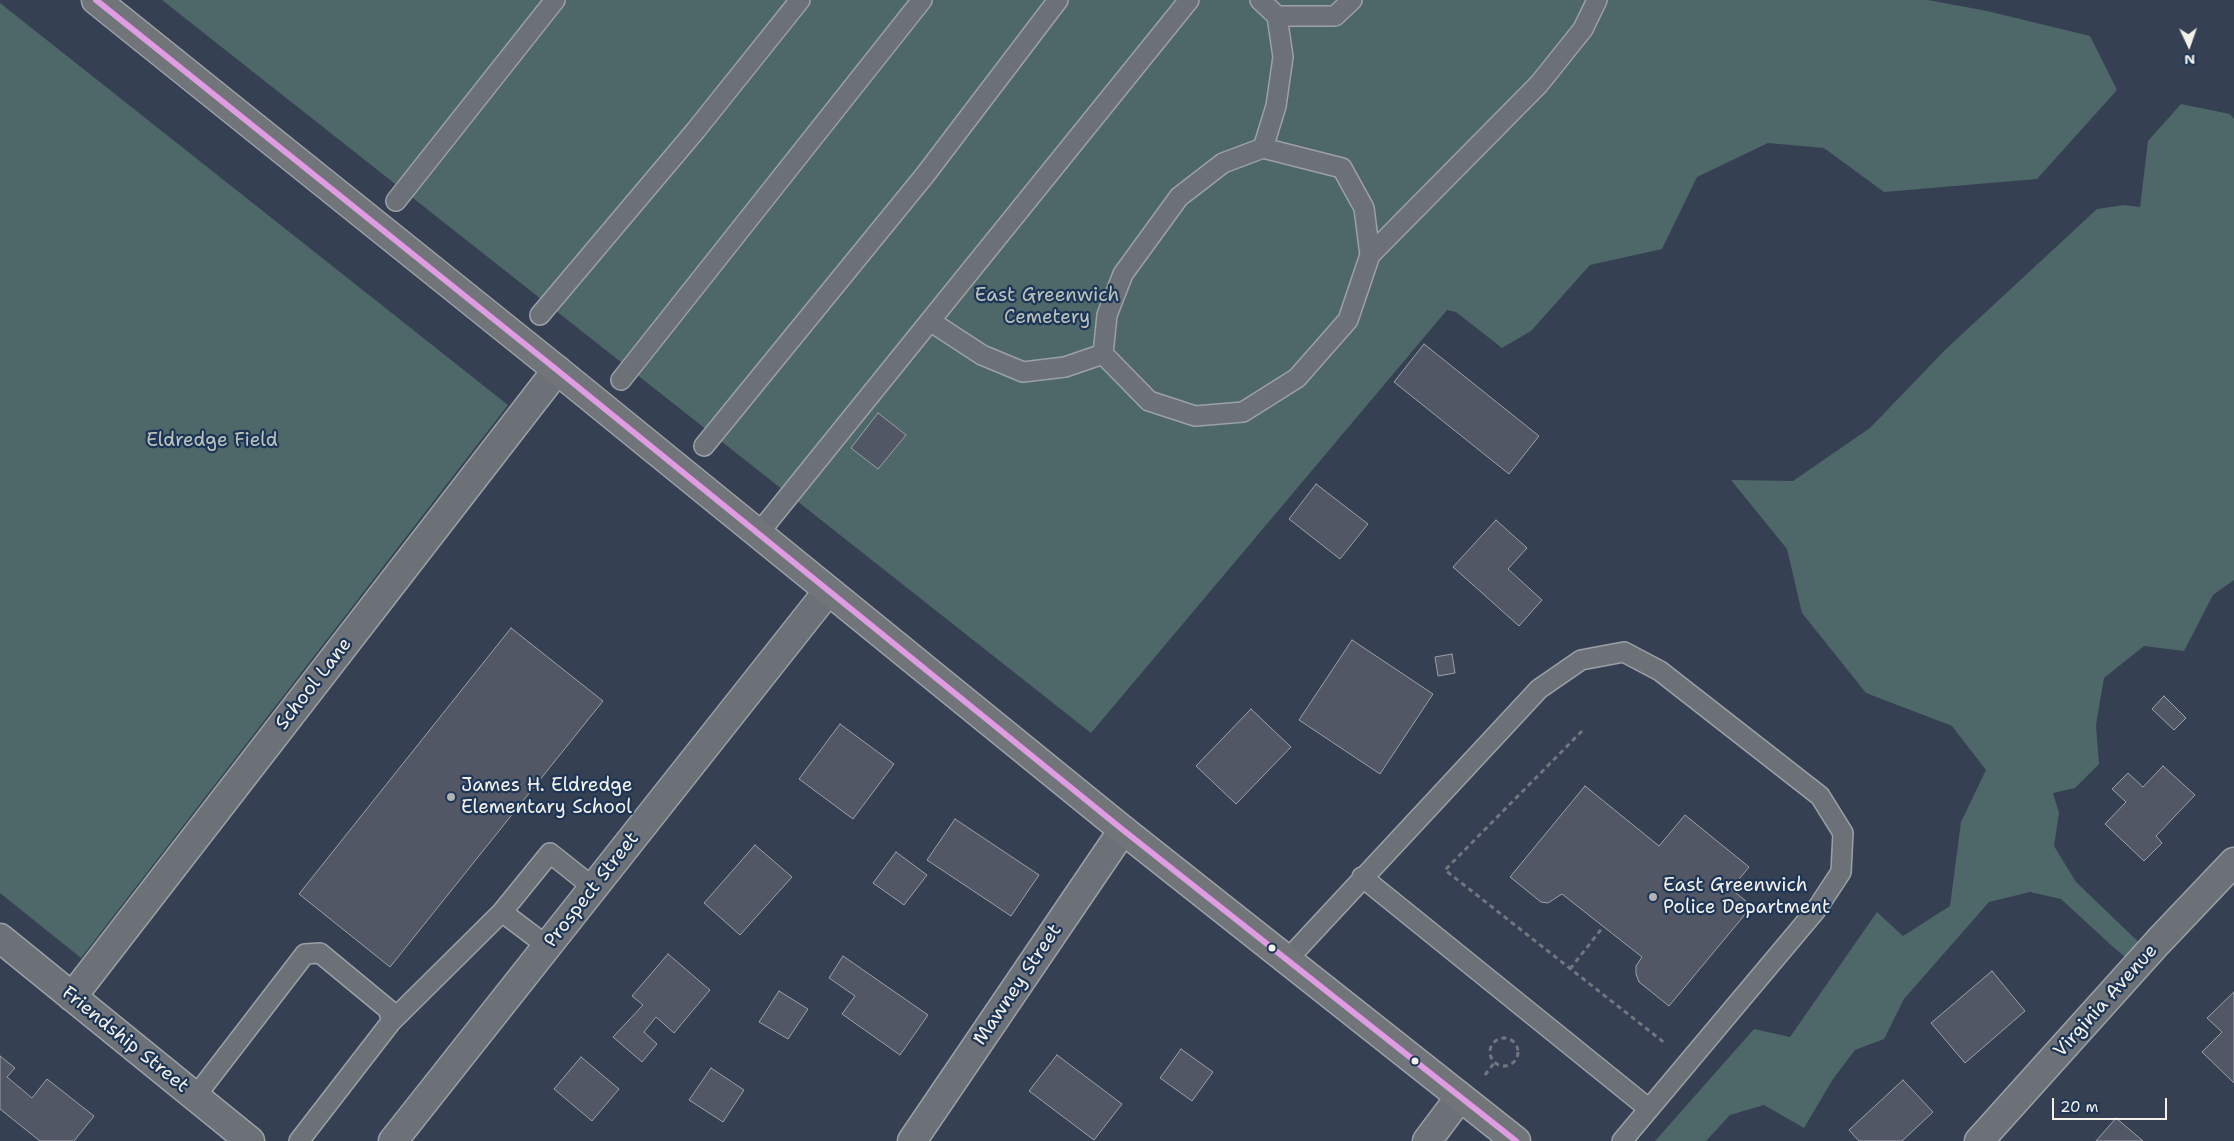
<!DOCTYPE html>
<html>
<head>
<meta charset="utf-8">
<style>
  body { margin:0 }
  #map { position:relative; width:2234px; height:1141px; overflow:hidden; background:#364053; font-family:"Shantell Sans",sans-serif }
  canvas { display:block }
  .north { position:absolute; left:2164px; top:20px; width:50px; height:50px; -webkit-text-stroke:4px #1d3557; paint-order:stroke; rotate:177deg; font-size:14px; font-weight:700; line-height:20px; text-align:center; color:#f4f1e8 }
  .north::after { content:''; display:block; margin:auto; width:18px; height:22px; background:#f4f1e8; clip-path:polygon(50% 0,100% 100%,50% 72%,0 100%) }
  .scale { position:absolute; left:2052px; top:1098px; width:115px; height:22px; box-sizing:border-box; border:2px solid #f4f1e8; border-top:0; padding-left:6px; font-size:15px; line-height:18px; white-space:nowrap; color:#f4f1e8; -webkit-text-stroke:4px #1d3557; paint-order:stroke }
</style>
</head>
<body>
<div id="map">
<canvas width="2234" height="1141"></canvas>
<div class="north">N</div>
<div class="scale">20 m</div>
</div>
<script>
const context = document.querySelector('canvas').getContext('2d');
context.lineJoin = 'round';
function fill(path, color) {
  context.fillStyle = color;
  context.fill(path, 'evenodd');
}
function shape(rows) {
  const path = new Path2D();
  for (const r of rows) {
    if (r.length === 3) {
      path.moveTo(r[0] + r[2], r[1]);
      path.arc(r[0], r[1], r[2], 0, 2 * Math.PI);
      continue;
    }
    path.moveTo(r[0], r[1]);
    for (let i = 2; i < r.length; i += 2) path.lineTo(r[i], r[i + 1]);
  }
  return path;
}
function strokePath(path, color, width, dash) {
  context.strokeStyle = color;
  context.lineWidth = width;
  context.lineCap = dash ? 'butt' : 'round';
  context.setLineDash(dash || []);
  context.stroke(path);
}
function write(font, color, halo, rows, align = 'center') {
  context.font = font + ' "Shantell Sans",sans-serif';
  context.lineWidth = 4.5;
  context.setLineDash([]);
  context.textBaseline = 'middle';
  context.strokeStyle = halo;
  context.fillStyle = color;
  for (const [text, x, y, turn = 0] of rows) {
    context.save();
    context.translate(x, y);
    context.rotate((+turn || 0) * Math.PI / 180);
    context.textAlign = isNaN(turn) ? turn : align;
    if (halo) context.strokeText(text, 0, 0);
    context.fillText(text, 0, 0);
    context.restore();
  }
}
const green = shape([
  [162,0,1928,0,1987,11,2090,36,2117,90,2037,179,1884,192,1824,148,1768,143,1697,177,1662,249,1590,265,1531,331,1502,348,1456,312,1447,310,1091,733],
  [0,3,508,405,81,958,0,893],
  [2181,104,2230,114,2234,119,2234,580,2213,595,2184,651,2144,646,2104,678,2096,725,2099,764,2075,788,2053,793,2059,813,2054,846,2076,882,2150,953,2137,967,2112,946,2061,899,2030,892,1989,902,1904,999,1884,1039,1855,1050,1833,1079,1804,1128,1764,1105,1730,1115,1706,1141,1655,1141,1754,1029,1790,1037,1877,912,1903,936,1950,906,1961,822,1986,770,1952,726,1866,693,1802,613,1787,549,1731,480,1793,481,1870,428,1946,349,2097,209,2124,205,2140,207,2148,141]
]);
const building = shape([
  [1424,344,1539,436,1509,474,1394,382,1424,344],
  [878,413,906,435,878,469,851,448,878,413],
  [1316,484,1368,524,1340,559,1289,519,1316,484],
  [1496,520,1527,548,1508,569,1542,600,1519,626,1453,567,1496,520],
  [511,628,603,701,390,967,299,894,511,628],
  [1352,640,1433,694,1380,774,1299,720,1352,640],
  [1452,654,1455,673,1438,676,1435,657,1452,654],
  [2164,696,2186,718,2174,730,2152,709,2164,696],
  [1251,709,1291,747,1236,804,1196,766,1251,709],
  [840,724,894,764,853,819,799,779,840,724],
  [2163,766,2195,795,2156,836,2162,843,2144,861,2105,824,2126,802,2112,789,2128,773,2143,787,2163,766],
  [1585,786,1659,846,1685,815,1749,867,1731,889,1752,906,1669,1006,1639,982,1636,974,1636,966,1642,957,1562,894,1548,903,1541,902,1510,877,1585,786],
  [955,819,1039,875,1011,916,927,860,955,819],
  [755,845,792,877,740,935,704,903,755,845],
  [896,852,927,875,904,905,873,883,896,852],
  [668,954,710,990,674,1033,656,1017,644,1032,657,1044,642,1062,613,1037,643,1005,632,996,668,954],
  [843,956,928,1015,900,1055,842,1014,855,996,829,978,843,956],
  [1992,971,2025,1011,1965,1063,1931,1023,1992,971],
  [779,991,808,1009,788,1039,759,1022,779,991],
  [2234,992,2234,1083,2202,1052,2222,1032,2207,1018,2234,992],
  [1181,1049,1213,1072,1192,1101,1160,1078,1181,1049],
  [1057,1055,1122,1104,1094,1140,1029,1091,1057,1055],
  [0,1056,15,1068,7,1077,32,1098,47,1079,94,1116,74,1141,40,1141,0,1109,0,1056],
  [581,1057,619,1089,592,1121,554,1089,581,1057],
  [711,1068,744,1090,723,1122,689,1100,711,1068],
  [1903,1080,1933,1112,1902,1141,1859,1141,1849,1130,1903,1080],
  [2116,1118,2143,1141,2096,1141,2116,1118]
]);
const path = shape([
  [1582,731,1445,870,1666,1044],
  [1570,969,1603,927],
  [1504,1052,14],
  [1485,1075,1494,1063]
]);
const lane = shape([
  [1260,0,1277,16,1283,57,1276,106,1263,148],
  [1277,16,1335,16,1352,0],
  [1263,148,1342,168,1364,208,1370,255,1348,320,1297,378,1243,412,1195,416,1149,401,1103,354,1107,315,1123,274,1179,197,1223,163,1263,148],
  [396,201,555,0],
  [1370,255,1539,84,1583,29,1597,0],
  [540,315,696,130,800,0],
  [930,321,982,355,1023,372,1065,367,1103,354],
  [621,380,922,0],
  [704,446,925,175,1058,0],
  [758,534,1189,0],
  [1362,877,1648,1108],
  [502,912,547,946],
  [1287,960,1539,689,1581,660,1624,652,1660,671,1820,796,1843,833,1841,872,1816,910,1622,1141],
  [391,1022,502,912,550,853,594,888],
  [195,1097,305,954,320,953,389,1010,391,1022,299,1141]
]);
const street = shape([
  [0,938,250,1141],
  [72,997,557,370],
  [393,1141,828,591],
  [912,1141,1123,830],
  [1427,1141,1460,1097],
  [1979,1141,2158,942,2234,862]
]);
const primary = shape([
  [96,0,557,370,1123,830,1516,1141]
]);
const bus1 = shape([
  [96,0,557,370,1123,830,1516,1141]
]);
const markers = [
  [451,797,5,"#b2b3b4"],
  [1653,897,5,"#b2b3b4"],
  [1272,948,4.5,"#f4f1e8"],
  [1415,1061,4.5,"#f4f1e8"]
];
const parkNames = [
  ["East Greenwich",1047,296],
  ["Cemetery",1047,318],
  ["Eldredge Field",212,441]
];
const streetNames = [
  ["School Lane",314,684,-52],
  ["Prospect Street",592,890,-52],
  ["Mawney Street",1018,985,-56],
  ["Virginia Avenue",2106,1001,-48],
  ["Friendship Street",125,1040,39]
];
const poiNames = [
  ["James H. Eldredge",461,786],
  ["Elementary School",461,808],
  ["East Greenwich",1663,886],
  ["Police Department",1663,908]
];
fill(green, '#4e6768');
fill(building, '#525765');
strokePath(building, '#9ca0a7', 1);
strokePath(lane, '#9ca0a7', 22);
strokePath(street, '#9ca0a7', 31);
strokePath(primary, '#9ca0a7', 31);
strokePath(path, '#72777f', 3, [5, 4]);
strokePath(lane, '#6c7077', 19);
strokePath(street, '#6c7077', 28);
strokePath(primary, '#717579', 28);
strokePath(bus1, '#df9ce2', 6);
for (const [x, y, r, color] of markers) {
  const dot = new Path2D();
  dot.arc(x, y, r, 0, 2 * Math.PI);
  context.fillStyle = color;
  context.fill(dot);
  strokePath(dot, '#1d3557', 2);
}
write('19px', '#bbc3bc', '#1d3557', parkNames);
write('19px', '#f4f1e8', '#1d3557', streetNames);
write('19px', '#f4f1e8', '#1d3557', poiNames, 'left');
</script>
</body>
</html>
